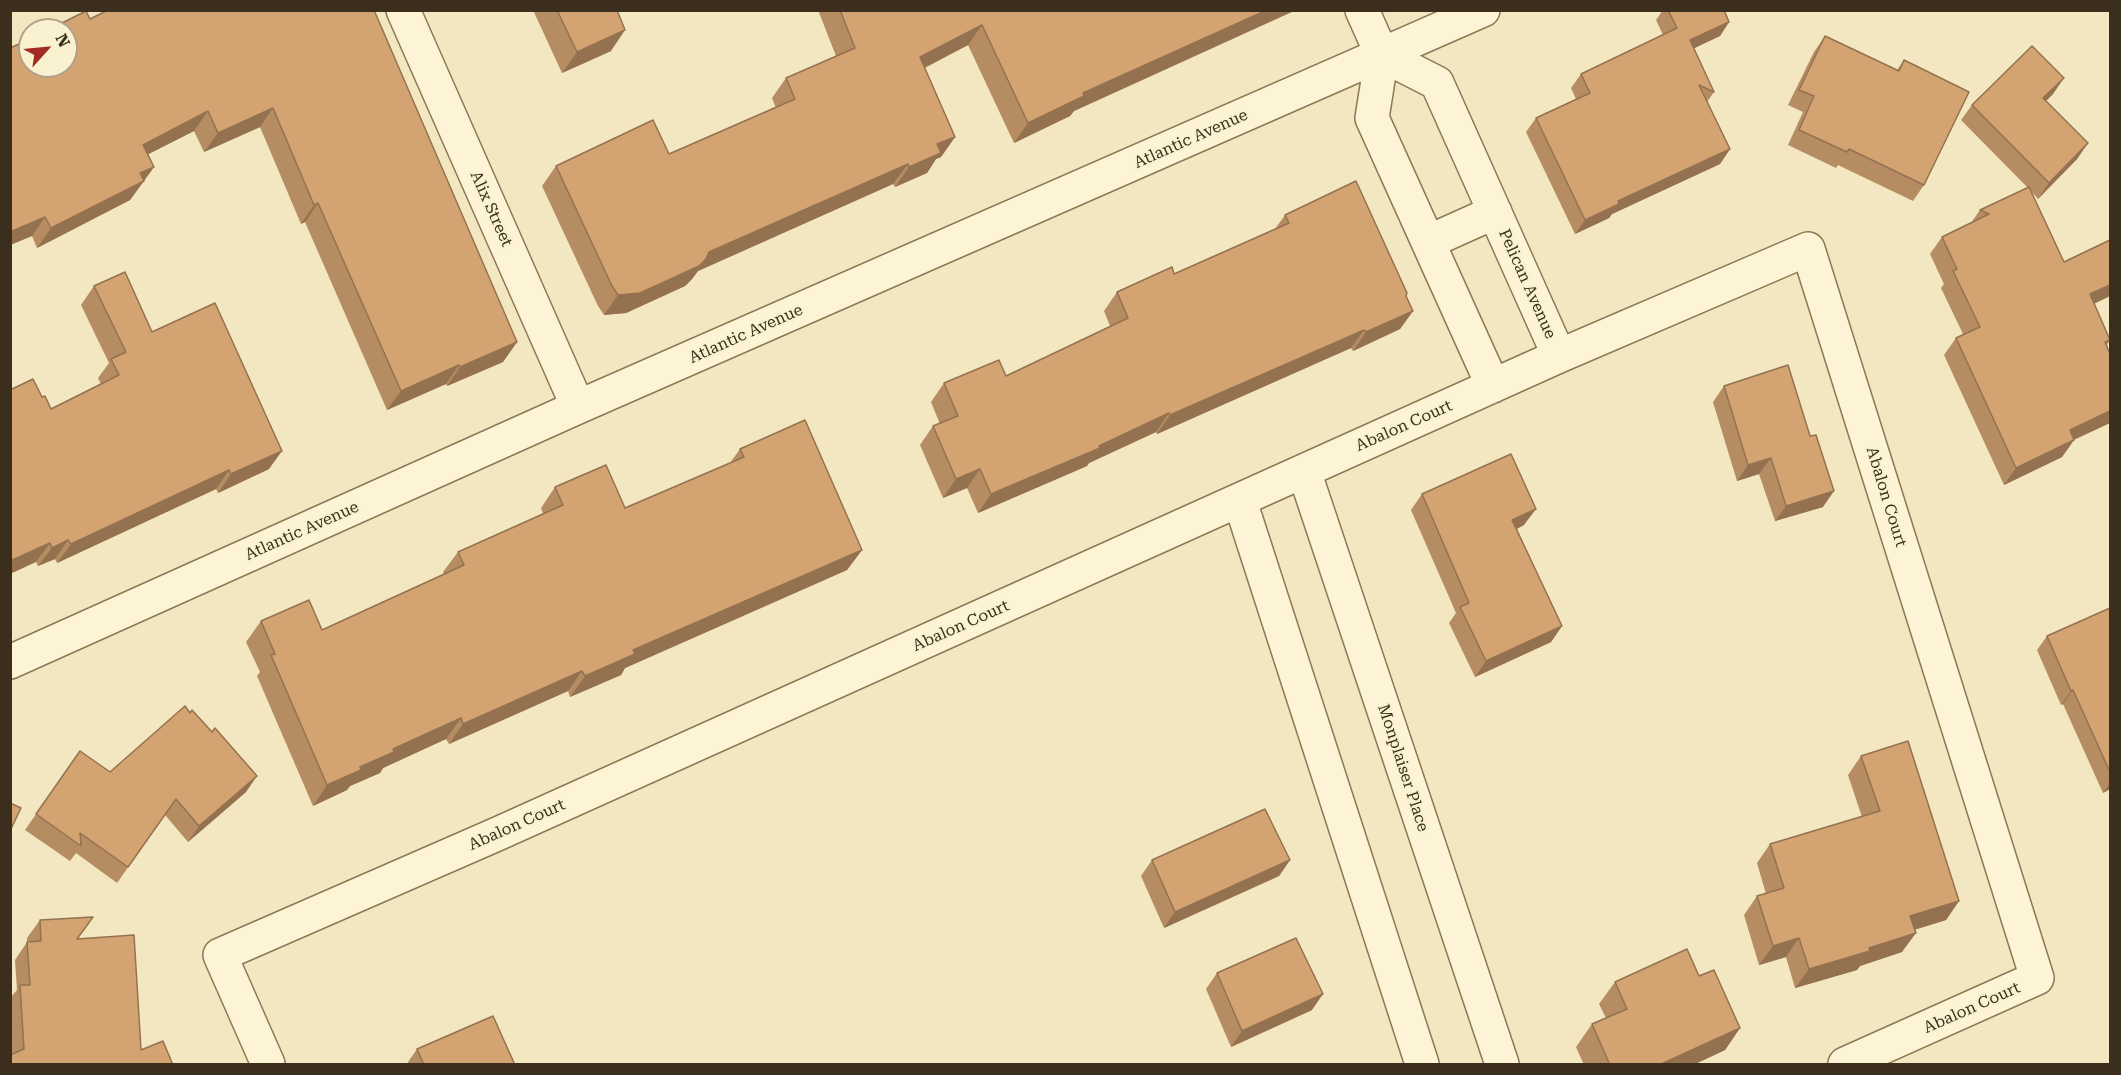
<!DOCTYPE html>
<html>
<head>
<meta charset="utf-8">
<style>
  body { margin:0 }
  #map { position:relative; width:2121px; height:1075px; overflow:hidden; background:#f2e7c0; font-family:"Roboto Serif",serif }
  canvas { display:block }
  .frame { position:absolute; inset:0; border:12px solid #3b2e1c; pointer-events:none }
  .north { position:absolute; left:18px; top:18px; width:60px; height:60px; box-sizing:border-box; background:#f9f1d0; border:2px solid #ada388; border-radius:50%; rotate:63deg; font-size:16px; font-weight:700; line-height:24px; text-align:center; color:#3b2e1c }
  .north::after { content:''; display:block; margin:auto; width:21px; height:27px; background:#a22a20; clip-path:polygon(50% 0,100% 100%,50% 72%,0 100%) }
</style>
</head>
<body>
<div id="map">
<canvas width="2121" height="1075"></canvas>
<div class="frame"></div>
<div class="north">N</div>
</div>
<script>
const context = document.querySelector('canvas').getContext('2d');
context.lineJoin = 'round';
function shape(rows) {
  const path = new Path2D();
  for (const r of rows) {
    path.moveTo(r[0], r[1]);
    for (let i = 2; i < r.length; i += 2) path.lineTo(r[i], r[i + 1]);
  }
  return path;
}
function strokePath(path, color, width, dash) {
  context.strokeStyle = color;
  context.lineWidth = width;
  context.lineCap = dash ? 'butt' : 'round';
  context.setLineDash(dash || []);
  context.stroke(path);
}
function fill(path, color) {
  context.fillStyle = color;
  context.fill(path, 'evenodd');
}
function write(font, color, halo, rows, align = 'center') {
  context.font = font + ' "Roboto Serif",serif';
  context.lineWidth = 4.5;
  context.setLineDash([]);
  context.textBaseline = 'middle';
  context.strokeStyle = halo;
  context.fillStyle = color;
  for (const [text, x, y, turn = 0] of rows) {
    context.save();
    context.translate(x, y);
    context.rotate((+turn || 0) * Math.PI / 180);
    context.textAlign = isNaN(turn) ? turn : align;
    if (halo) context.strokeText(text, 0, 0);
    context.fillText(text, 0, 0);
    context.restore();
  }
}
const minor = shape([
  [403,10,578,407],
  [1362,10,1382,55,1372,118,1493,386],
  [1382,55,1437,83,1559,356],
  [1428,242,1495,212],
  [1304,471,1502,1064],
  [1240,501,1422,1064],
  [10,662,578,407,1483,10],
  [268,1064,220,955,495,835,1559,356,1808,249,2037,978,1845,1064]
]);
const wall = shape([
  [374,10,517,342,503,362,447,386,446,384,387,410,305,222,301,224,260,127,204,152,194,131,148,154,154,167,130,200,37,248,32,236,10,245,10,48,90,19],
  [533,10,617,10,611,51,562,73],
  [818,10,1296,10,1074,111,1070,116,1014,143,968,45,925,68,955,137,941,157,936,159,927,173,895,187,893,184,698,271,692,279,685,286,626,313,604,315,598,306,542,186,556,166,669,154,776,108,772,98,786,78,836,56],
  [1663,10,1724,10,1729,22,1720,36,1694,48,1714,92,1707,102,1730,149,1720,164,1612,214,1609,218,1575,234,1526,132,1536,118,1576,99,1571,88,1581,74,1663,35,1656,20],
  [1825,36,1897,70,1904,60,1924,185,1913,201,1838,165,1836,168,1788,145,1803,112,1788,105,1814,52],
  [2053,94,2046,101,2088,143,2077,159,2038,199,2031,191,2064,262,2110,240,2110,296,2094,304,2110,340,2107,345,2110,354,2110,423,2074,440,2062,457,2004,485,1944,355,1956,338,1963,334,1941,288,1944,284,1930,254,1942,237,1971,223,1980,210,2028,188,1961,120,1972,105],
  [1285,215,1406,296,1413,311,1400,329,1353,351,1351,348,1157,434,1156,432,1089,463,1087,466,978,513,967,488,943,498,920,445,933,426,940,424,931,402,944,383,1006,376,1110,326,1104,311,1117,292,1174,274,1275,229],
  [94,286,152,332,269,469,218,493,216,489,57,563,55,559,38,566,36,562,42,397,51,409,101,384,98,378,109,363,81,305],
  [1724,386,1810,436,1823,507,1775,521,1759,474,1737,481,1713,402],
  [740,449,862,550,847,570,625,668,621,675,570,697,568,691,449,744,446,739,383,768,380,773,350,786,347,790,313,806,257,676,260,672,246,642,261,621,322,630,444,574,443,572,458,552,543,514,541,508,555,487,625,508,730,463],
  [1422,494,1524,525,1517,529,1562,626,1551,642,1475,677,1449,623,1456,613,1411,510],
  [2110,608,2110,789,2103,793,2063,704,2061,705,2037,650,2047,636],
  [80,751,110,772,246,792,188,842,165,815,117,883,76,853,70,861,25,830],
  [1861,756,1959,901,1946,920,1914,930,1902,952,1860,966,1857,970,1795,988,1786,957,1759,965,1744,915,1757,896,1766,894,1757,863,1770,844,1862,817,1848,775],
  [1152,860,1290,860,1279,876,1164,928,1141,876],
  [40,920,77,939,141,1050,173,1065,11,1055,10,998,17,990,15,960,27,942,27,938],
  [1217,973,1312,1010,1231,1047,1206,989],
  [1699,976,1740,1028,1725,1050,1693,1065,1584,1065,1576,1047,1592,1024,1606,1018,1599,1004,1615,982],
  [417,1049,515,1065,406,1065]
]);
const shadedWall = shape([
  [1267,10,1296,10,1074,111,1070,116,1014,143,1028,123,1083,93],
  [1729,22,1720,36,1680,55,1690,40],
  [982,25,968,45,906,77,920,57],
  [625,30,611,51,562,73,577,52],
  [2064,78,2053,94,2032,114,2043,98],
  [273,108,260,127,204,152,218,133],
  [208,111,194,131,129,164,143,145],
  [955,137,941,157,936,159,927,173,895,187,909,167,937,144],
  [2088,143,2077,159,2038,199,2049,183],
  [1730,149,1720,164,1612,214,1609,218,1575,234,1585,220,1618,201],
  [908,164,893,184,698,271,692,279,685,286,626,313,604,315,618,295,709,252],
  [154,167,130,200,37,248,51,228,140,173],
  [318,203,305,222,301,224,314,205],
  [45,217,32,236,10,245,10,232],
  [2110,285,2110,296,2078,311,2090,294],
  [1413,311,1400,329,1353,351,1366,332],
  [1364,330,1351,348,1157,434,1170,415],
  [517,342,503,362,447,386,460,367],
  [459,365,446,384,387,410,401,391],
  [2110,411,2110,423,2057,447,2070,430],
  [1169,413,1156,432,1089,463,1087,466,978,513,991,494],
  [2074,440,2062,457,2004,485,2016,468],
  [282,451,269,469,218,493,231,474],
  [1771,458,1759,474,1737,481,1748,465],
  [980,469,967,488,943,498,956,479],
  [229,470,216,489,57,563,71,544],
  [1834,491,1823,507,1775,521,1786,506],
  [1536,509,1524,525,1501,536,1512,520],
  [68,540,55,559,38,566,52,548],
  [50,543,36,562,10,574,10,561],
  [862,550,847,570,625,668,621,675,570,697,585,676,633,650],
  [1562,626,1551,642,1475,677,1486,661],
  [582,671,568,691,449,744,463,724],
  [2073,690,2063,704,2061,705,2071,691],
  [461,718,446,739,383,768,380,773,350,786,347,790,313,806,327,785,393,749],
  [257,776,246,792,188,842,199,826],
  [2110,783,2110,789,2103,793],
  [1290,860,1279,876,1164,928,1175,912],
  [1959,901,1946,920,1897,935,1910,916],
  [1916,933,1902,952,1860,966,1857,970,1795,988,1809,969,1869,948],
  [1799,938,1786,957,1759,965,1773,946],
  [1323,994,1312,1010,1231,1047,1242,1031],
  [1740,1028,1725,1050,1693,1065,1659,1065]
]);
const building = shape([
  [108,10,374,10,517,342,460,367,459,365,401,391,318,203,314,205,273,108,218,133,208,111,143,145,154,167,140,173,144,181,51,228,45,217,10,232,10,48,30,39,30,66,66,66,66,30,48,30,86,11,90,19,108,10],
  [557,10,617,10,625,30,577,52,557,10],
  [840,10,1267,10,1083,93,1084,96,1028,123,982,25,920,57,955,137,937,144,941,153,909,167,908,164,709,252,706,259,699,266,640,293,618,295,612,286,556,166,653,120,669,154,795,99,786,78,855,48,840,10],
  [1668,10,1724,10,1729,22,1690,40,1714,92,1699,85,1730,149,1618,201,1619,204,1585,220,1536,118,1590,93,1581,74,1677,28,1668,10],
  [1825,36,1899,71,1904,60,1969,92,1924,185,1849,149,1847,152,1799,130,1814,96,1799,90,1825,36],
  [2032,46,2064,78,2043,98,2088,143,2049,183,1972,105,2032,46],
  [1356,181,1407,293,1406,296,1413,311,1366,332,1364,330,1170,415,1169,413,1099,446,1100,448,991,494,980,469,956,479,933,426,958,416,944,383,999,360,1006,376,1128,318,1117,292,1172,267,1174,274,1289,223,1285,215,1356,181],
  [2029,187,2064,262,2110,240,2110,285,2090,294,2110,340,2105,342,2110,354,2110,411,2070,430,2074,440,2016,468,1956,338,1980,327,1953,271,1957,269,1942,237,1989,214,1980,210,2029,187],
  [125,272,152,332,215,303,282,451,231,474,229,470,71,544,68,540,52,548,50,543,10,561,10,390,33,379,42,397,45,396,51,409,119,375,111,359,126,352,94,286,125,272],
  [1788,365,1810,436,1816,435,1834,491,1786,506,1771,458,1748,465,1724,386,1788,365],
  [805,420,862,550,633,650,635,654,585,676,582,671,463,724,461,718,393,749,394,752,360,767,361,770,327,785,271,655,275,654,261,621,309,600,322,630,464,565,458,552,563,505,555,487,606,465,625,508,744,457,740,449,805,420],
  [1511,454,1536,509,1512,520,1562,626,1486,661,1460,607,1469,603,1422,494,1511,454],
  [2110,608,2110,772,2073,690,2071,691,2047,636,2110,608],
  [185,706,190,713,192,710,212,732,215,728,257,776,199,826,176,799,128,867,80,833,81,846,36,814,80,751,110,772,185,706],
  [1908,741,1959,901,1910,916,1916,933,1869,948,1870,951,1809,969,1799,938,1773,946,1757,896,1784,888,1770,844,1880,811,1861,756,1908,741],
  [10,803,21,808,10,831,10,803],
  [1265,809,1290,860,1175,912,1152,860,1265,809],
  [93,917,77,939,134,935,141,1050,163,1041,173,1065,10,1065,10,1055,24,1049,20,985,30,985,27,942,41,941,40,920,93,917],
  [1296,938,1323,994,1242,1031,1217,973,1296,938],
  [1687,949,1699,976,1714,970,1740,1028,1659,1065,1610,1065,1592,1024,1627,1009,1615,982,1687,949],
  [493,1016,515,1065,424,1065,417,1049,493,1016]
]);
const streetNames = [
  ["Atlantic Avenue",1191,139,-24],
  ["Alix Street",491,209,66],
  ["Pelican Avenue",1527,284,66],
  ["Atlantic Avenue",746,334,-24],
  ["Abalon Court",1404,426,-24],
  ["Abalon Court",1886,497,73],
  ["Atlantic Avenue",302,531,-24],
  ["Abalon Court",961,626,-24],
  ["Monplaiser Place",1403,768,72],
  ["Abalon Court",517,825,-24],
  ["Abalon Court",1972,1008,-24]
];
strokePath(minor, '#8d7856', 36);
strokePath(minor, '#fcf4d4', 33);
fill(wall, '#b68c62');
fill(shadedWall, '#947250');
fill(building, '#d4a372');
strokePath(building, '#947250', 1.5);
write('16px', '#3b2e1c', '#f9f1d0', streetNames);
</script>
</body>
</html>
